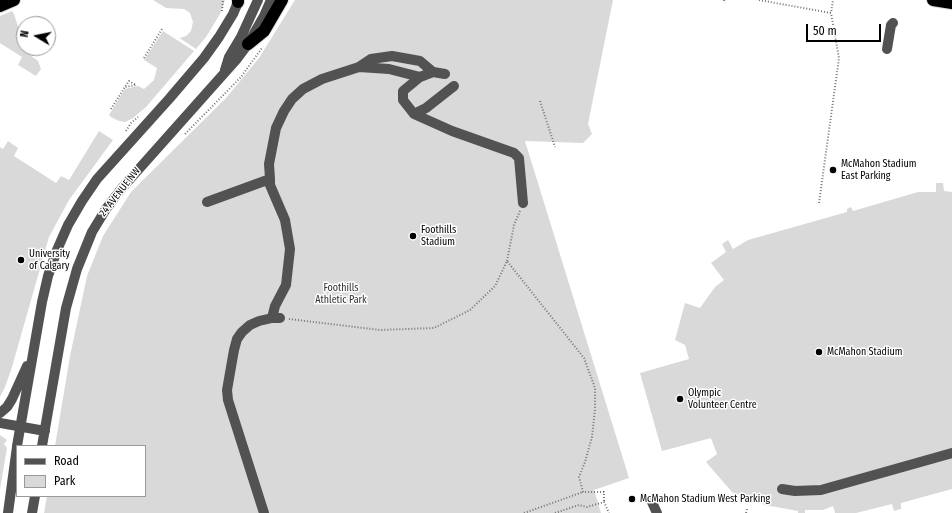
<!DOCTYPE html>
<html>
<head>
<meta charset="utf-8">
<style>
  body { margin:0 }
  #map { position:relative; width:952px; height:513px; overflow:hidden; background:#fff; font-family:"Fira Sans Condensed",sans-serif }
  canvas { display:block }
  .legend { position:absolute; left:16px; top:445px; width:130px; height:52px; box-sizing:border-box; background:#fff; border:1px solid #999; margin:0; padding:5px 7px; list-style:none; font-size:12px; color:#000 }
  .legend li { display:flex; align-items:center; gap:8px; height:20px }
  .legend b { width:20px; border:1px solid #999 }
  .north { position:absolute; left:16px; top:16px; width:40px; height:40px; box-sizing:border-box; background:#fff; border:1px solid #999; border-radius:50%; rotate:280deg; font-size:11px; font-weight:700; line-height:16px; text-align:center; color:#000 }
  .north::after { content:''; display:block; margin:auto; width:14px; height:18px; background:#000; clip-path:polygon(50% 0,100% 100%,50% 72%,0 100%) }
  .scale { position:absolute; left:806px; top:24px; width:75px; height:18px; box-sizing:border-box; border:2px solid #000; border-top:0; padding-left:5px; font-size:12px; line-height:14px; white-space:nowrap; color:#000; -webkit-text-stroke:3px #fff; paint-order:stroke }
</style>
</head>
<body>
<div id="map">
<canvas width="952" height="513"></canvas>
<ul class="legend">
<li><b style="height:5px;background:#525252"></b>Road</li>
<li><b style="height:11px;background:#d9d9d9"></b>Park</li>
</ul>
<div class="north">N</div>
<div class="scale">50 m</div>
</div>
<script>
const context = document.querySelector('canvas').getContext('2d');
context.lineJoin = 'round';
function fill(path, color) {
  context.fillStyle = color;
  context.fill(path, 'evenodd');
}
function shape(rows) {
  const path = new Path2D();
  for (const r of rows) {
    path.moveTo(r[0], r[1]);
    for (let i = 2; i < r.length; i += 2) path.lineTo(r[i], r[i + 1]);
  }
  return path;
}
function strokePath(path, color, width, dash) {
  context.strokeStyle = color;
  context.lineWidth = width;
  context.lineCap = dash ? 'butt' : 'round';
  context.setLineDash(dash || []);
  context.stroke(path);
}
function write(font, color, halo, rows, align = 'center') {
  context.font = font + ' "Fira Sans Condensed",sans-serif';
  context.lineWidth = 3;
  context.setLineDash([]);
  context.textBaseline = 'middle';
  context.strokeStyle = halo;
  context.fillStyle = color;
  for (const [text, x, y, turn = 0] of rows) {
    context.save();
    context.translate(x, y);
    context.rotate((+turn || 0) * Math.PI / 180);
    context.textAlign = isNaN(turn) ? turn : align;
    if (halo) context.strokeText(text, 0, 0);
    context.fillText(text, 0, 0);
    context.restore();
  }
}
const green = shape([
  [153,0,225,0,220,14,206,37,196,49,178,37,180,38,186,36,191,31,193,22,190,13,184,9,166,8],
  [295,0,613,0,588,124,592,134,583,143,525,141,629,478,594,490,601,513,44,513,47,496,145,496,145,446,55,446,70,356,87,276,103,236,131,192,226,98,259,58],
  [12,11,14,14,26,52,38,61,41,69,36,76,18,65,22,57,0,43,0,16],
  [163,31,194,51,146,107,133,118,125,122,119,121,111,117,109,115,125,89,138,86,144,89,154,80,157,68,144,60],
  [99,131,113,140,69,200,49,237,12,367,5,387,0,397,0,147,3,149,8,141,18,148,14,156,56,183,61,176,69,180],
  [936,183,943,183,944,191,952,192,952,489,901,503,901,509,894,511,892,504,856,513,835,513,833,506,823,510,805,510,805,513,798,513,798,511,765,505,732,492,706,462,717,454,711,438,662,451,640,373,689,359,685,345,675,340,685,303,700,308,715,287,724,280,711,263,726,252,722,244,728,240,733,249,748,240,847,212,847,209,851,207,853,211,918,192,936,192],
  [0,435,7,440,4,444,7,448,0,489]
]);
const path = shape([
  [724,0,725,3],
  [759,0,831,13,833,0],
  [222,11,223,0],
  [144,58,162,29],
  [540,101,555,147],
  [111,109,125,87,129,81,136,85,125,87],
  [126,131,131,123,138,117],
  [185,134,241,77,262,48],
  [819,203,839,58,831,13],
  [507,261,514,225,520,211],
  [289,319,380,330,434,328,470,310,495,286,507,261,584,358,595,388,595,409,592,437,585,462,579,477,583,492,604,492,604,502],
  [524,513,583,492],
  [555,513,579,505,587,507,604,502,609,513],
  [746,513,747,509]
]);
const minor = shape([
  [887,49,891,25,893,23],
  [225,70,229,57,241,37,258,0],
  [433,72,420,61,392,56,371,59,359,67,389,69,420,77,433,72,445,74],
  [420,77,403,91,403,100,414,114,452,131,514,153,519,158,523,203],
  [414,114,426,108,454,86],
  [207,202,270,179],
  [272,318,275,306,286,285,290,249,285,220,270,185,270,179,269,164,276,128,284,111,292,99,303,89,322,79,359,67],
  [0,413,7,407,12,399,27,366],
  [0,423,45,431],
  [17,446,42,302,48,276,57,250,68,225,82,201,97,179,169,99,204,58,219,37,233,14,239,0],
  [42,446,66,308,77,269,92,232,106,209,122,188,236,60,248,44,264,16,271,0],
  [782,489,795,491,821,490,952,453],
  [651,500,657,513],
  [8,513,17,447],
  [32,513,35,496],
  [264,513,228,400,227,390,234,350,237,339,242,332,250,325,259,321,272,318,280,318]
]);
const highway = shape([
  [238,0,238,2],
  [933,0,952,3],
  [0,6,14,0],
  [248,44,264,31,282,0]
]);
const markers = [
  [833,170,4,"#000"],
  [413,236,4,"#000"],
  [21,260,4,"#000"],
  [819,352,4,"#000"],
  [680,399,4,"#000"],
  [632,499,4,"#000"]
];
const poiNames = [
  ["McMahon Stadium",841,164],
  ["East Parking",841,176],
  ["Foothills",421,230],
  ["Stadium",421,242],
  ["University",29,254],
  ["of Calgary",29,266],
  ["McMahon Stadium",827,352],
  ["Olympic",688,393],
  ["Volunteer Centre",688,405],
  ["McMahon Stadium West Parking",640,499]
];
const streetNames = [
  ["24 AVENUE NW",120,192,-52]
];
const parkNames = [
  ["Foothills",341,288],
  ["Athletic Park",341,300]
];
fill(green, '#d9d9d9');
strokePath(highway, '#dbdbdb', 14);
strokePath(path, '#747474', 2, [1, 2]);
strokePath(minor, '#525252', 10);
strokePath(highway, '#000', 12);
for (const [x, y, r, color] of markers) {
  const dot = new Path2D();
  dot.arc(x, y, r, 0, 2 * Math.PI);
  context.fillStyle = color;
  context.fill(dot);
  strokePath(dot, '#fff', 1.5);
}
write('10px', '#000', '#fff', poiNames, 'left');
write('10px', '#000', '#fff', streetNames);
write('10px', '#303030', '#fff', parkNames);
</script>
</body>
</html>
